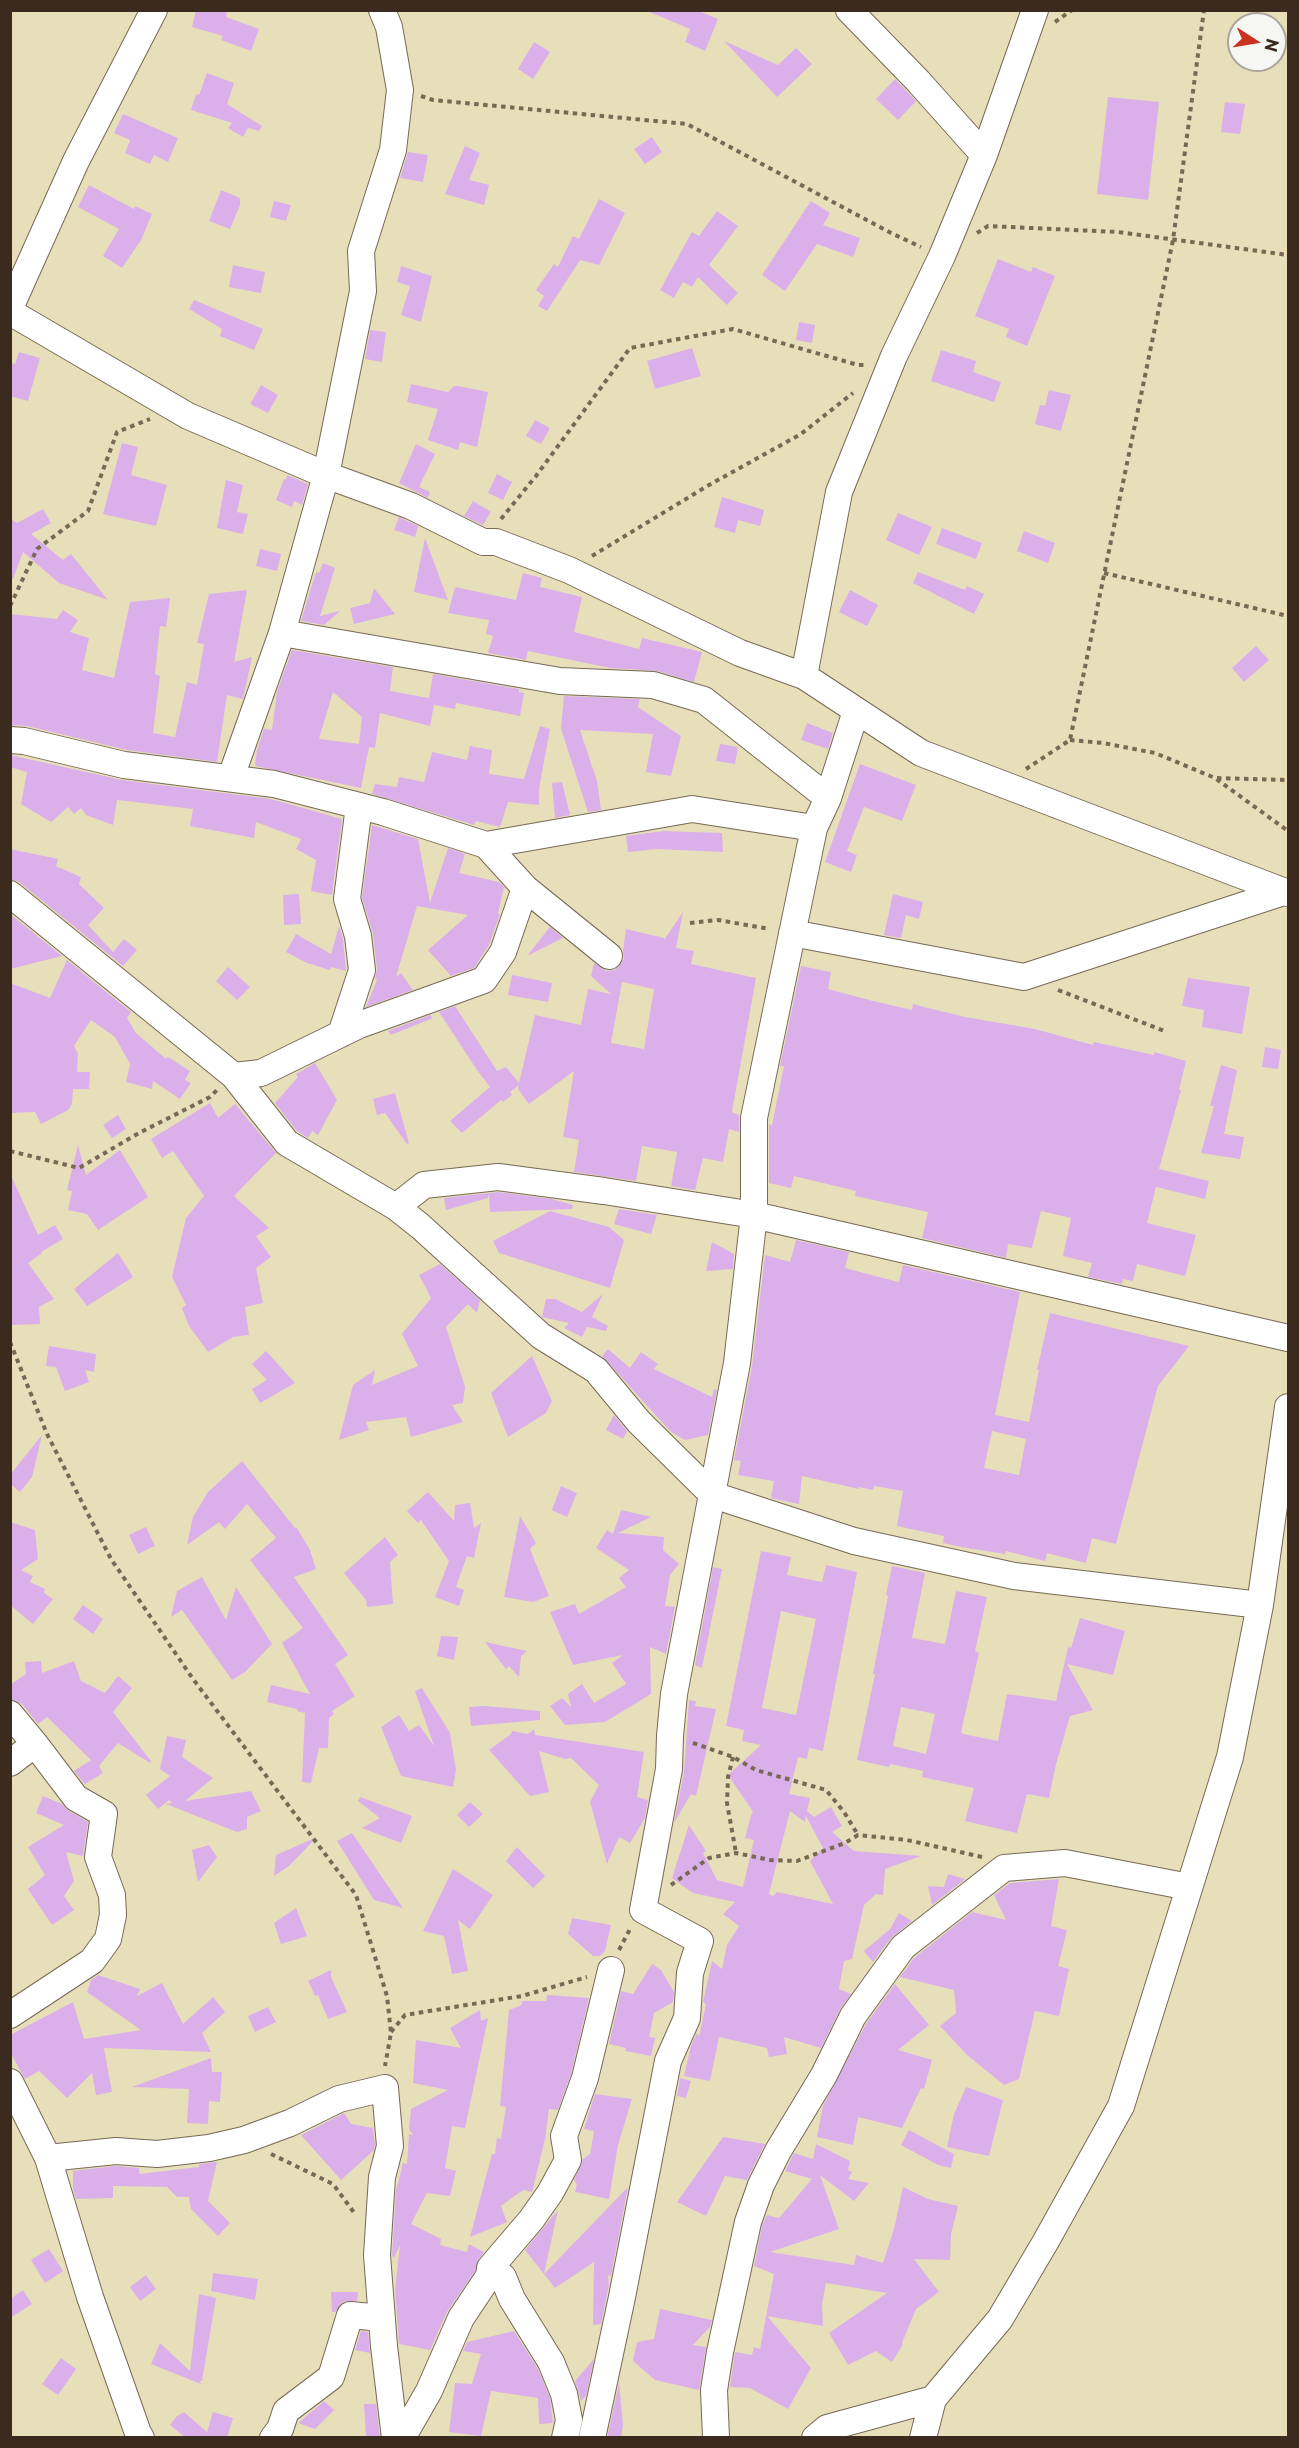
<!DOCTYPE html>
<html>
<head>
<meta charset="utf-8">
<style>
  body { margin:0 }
  #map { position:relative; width:1299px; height:2448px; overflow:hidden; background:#e7dfba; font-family:"Playpen Sans",sans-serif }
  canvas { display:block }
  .frame { position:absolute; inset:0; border:12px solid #3b2a1e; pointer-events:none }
  .north { position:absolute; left:1227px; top:12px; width:60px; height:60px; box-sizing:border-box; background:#f6f6f2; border:2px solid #aba49d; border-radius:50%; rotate:102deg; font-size:16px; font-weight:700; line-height:24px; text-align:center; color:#3b2a1e }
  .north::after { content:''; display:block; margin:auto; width:21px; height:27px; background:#c8321e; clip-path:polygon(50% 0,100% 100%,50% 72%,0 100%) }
</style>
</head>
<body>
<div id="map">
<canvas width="1299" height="2448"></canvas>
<div class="frame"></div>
<div class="north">N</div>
</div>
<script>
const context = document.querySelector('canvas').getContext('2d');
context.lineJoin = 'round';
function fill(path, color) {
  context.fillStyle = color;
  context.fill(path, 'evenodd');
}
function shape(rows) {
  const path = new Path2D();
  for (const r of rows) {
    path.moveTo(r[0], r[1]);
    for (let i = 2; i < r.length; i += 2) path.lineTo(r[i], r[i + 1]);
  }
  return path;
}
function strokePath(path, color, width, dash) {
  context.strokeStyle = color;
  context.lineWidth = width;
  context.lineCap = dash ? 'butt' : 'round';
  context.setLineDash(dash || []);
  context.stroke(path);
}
const building = shape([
  [196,10,227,10,226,17,259,29,251,51,221,40,223,36,192,27],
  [696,10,718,19,705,51,685,42,690,29,647,11],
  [724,41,778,65,796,48,812,64,777,97],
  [534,42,550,52,533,79,518,69],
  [207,73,234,83,227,104,262,126,259,131,248,128,243,137,228,128,232,123,191,110,196,94,199,95],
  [895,79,916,101,898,120,876,99],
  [1108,97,1159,102,1148,200,1097,194],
  [1225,102,1245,104,1240,134,1221,132],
  [123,114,178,138,168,162,154,155,150,164,125,153,130,140,114,133],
  [652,137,662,152,645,164,634,149],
  [465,146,480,153,469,180,489,185,484,205,445,194],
  [408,152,428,155,423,182,400,178],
  [89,185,134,209,135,206,152,214,141,240,122,268,103,256,119,229,78,207],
  [221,190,240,198,240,205,230,229,209,221],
  [599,199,625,213,599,265,580,260,547,311,538,306,544,296,536,290,554,264,558,267,573,236,579,239],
  [274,201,291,205,286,221,270,217],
  [811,201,830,213,823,225,860,238,853,257,817,244,785,291,762,275],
  [717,211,738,226,709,265,738,293,727,305,698,277,692,287,683,282,674,298,660,290,692,232,699,236],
  [998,259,1031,272,1033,267,1055,276,1027,346,1006,337,1009,329,975,316],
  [233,265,265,272,261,293,229,287],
  [401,266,432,276,421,322,401,315,410,286,397,282],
  [194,300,263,329,254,350,220,336,222,329,189,309],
  [799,322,815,325,812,343,796,340],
  [370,330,386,332,382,362,365,359],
  [692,348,701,376,655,389,647,361],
  [941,350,976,361,973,372,1001,382,994,402,931,381],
  [19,352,40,358,28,401,10,396,10,363,15,364],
  [411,384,448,392,454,386,458,386,488,392,477,447,460,442,458,450,428,440,438,409,407,402],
  [261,385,278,395,268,413,250,404],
  [1049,390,1071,395,1061,431,1035,424,1040,405,1045,406],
  [535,420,550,428,541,444,526,436],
  [122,443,138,447,131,475,167,485,156,526,103,514],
  [416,444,435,454,419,487,430,492,428,498,399,483],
  [497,474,512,482,503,500,488,493],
  [287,475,308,484,302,505,294,501,292,507,276,500,284,479,286,480],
  [226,480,243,485,237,512,248,514,243,534,217,528],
  [722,497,764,510,760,526,738,520,735,533,714,527],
  [473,501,491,512,483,525,464,516],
  [43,509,51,523,31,534,63,560,71,554,108,600,59,583,23,552,13,579,10,579,10,518,17,523],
  [898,513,932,527,919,555,886,540],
  [399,517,418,526,415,537,394,530],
  [942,528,982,543,976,559,936,544],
  [1024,531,1055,543,1048,563,1017,551],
  [425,538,448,600,414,592],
  [260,549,281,554,277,571,256,566],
  [323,563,335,568,320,616,340,611,324,625,301,621,316,572,319,573],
  [918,572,965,590,967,586,984,594,974,614,913,583],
  [523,573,542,578,540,587,582,597,574,632,639,649,642,638,702,652,694,682,657,671,610,668,528,651,526,660,488,653,493,636,486,634,489,620,448,613,455,587,516,600],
  [374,588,395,614,354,624,350,608,370,603],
  [247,590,234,662,252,657,243,699,227,695,217,762,127,750,27,726,10,725,10,614,57,619,63,610,78,620,70,632,89,638,82,670,114,678,130,602,170,598,166,627,160,626,155,674,160,676,153,733,175,737,187,682,197,685,204,644,197,643,209,594],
  [850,590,878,605,867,626,839,612],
  [1256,646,1269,660,1244,682,1232,668],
  [292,650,393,667,390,691,429,698,433,674,519,689,519,692,524,693,520,716,456,703,455,709,434,705,430,726,380,713,375,748,369,747,361,788,255,766,257,750,264,729,272,730,277,692],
  [333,692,362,717,359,744,319,739],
  [564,696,640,699,638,707,681,736,671,776,646,772,653,734,580,730,597,781,601,810,588,812,561,729],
  [807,723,833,733,828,749,801,740],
  [540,726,550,729,539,789,539,805,508,802,500,827,476,821,474,825,372,794,375,784,397,787,399,777,424,782,432,752,467,760,470,746,492,750,489,774,524,779],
  [720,744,738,747,735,764,716,761],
  [10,755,122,780,271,799,342,819,332,895,311,891,316,860,296,849,301,839,256,822,254,838,190,826,193,809,117,800,113,825,86,815,81,808,74,814,68,807,51,822,21,804,27,772,10,767],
  [860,764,916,785,902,821,864,807,847,851,857,855,851,872,825,862],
  [562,782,570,815,555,818,552,783],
  [372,825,418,839,430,903,448,848,465,854,459,873,499,882,504,887,498,914,500,914,489,945,474,968,451,976,428,950,468,915,417,906,396,977,401,973,413,990,366,1007,377,980,375,979,377,969,373,934,362,898],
  [663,831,722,833,723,852,657,849,628,852,626,836],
  [10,849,58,859,56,866,81,877,79,884,104,908,88,925,113,952,124,939,137,950,123,966,19,882,10,879],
  [299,894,301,924,284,925,283,895],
  [893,894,923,902,919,919,906,915,901,938,884,935],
  [683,912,676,948,694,951,691,964,756,978,732,1112,739,1115,739,1132,729,1129,723,1162,703,1158,695,1190,671,1186,677,1152,642,1146,636,1181,574,1172,579,1140,563,1137,574,1071,529,1104,518,1089,519,1085,510,1092,512,1095,503,1102,501,1100,462,1133,450,1121,490,1087,477,1070,439,1012,455,1006,497,1071,506,1067,519,1083,535,1015,581,1025,588,989,611,994,591,976,594,963,606,971,615,970,624,959,623,950,626,929,664,938,664,940],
  [622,982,654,989,644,1049,611,1043],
  [10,914,62,956,10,969],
  [339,926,343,939,346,971,331,967,330,970,307,963,286,952,296,934,331,954],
  [550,927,563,938,527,956],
  [67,960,131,1012,127,1018,136,1033,166,1059,168,1057,190,1071,185,1080,191,1083,180,1099,153,1081,152,1089,126,1082,130,1064,115,1037,91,1020,74,1046,78,1054,77,1072,90,1072,89,1089,73,1089,72,1104,68,1110,41,1124,35,1112,10,1113,10,983,50,998],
  [801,966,831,972,828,989,873,1001,912,1010,913,1004,924,1007,965,1017,1035,1029,1093,1045,1094,1042,1154,1055,1154,1052,1186,1061,1179,1090,1181,1090,1159,1169,1209,1181,1205,1199,1156,1187,1147,1223,1196,1235,1185,1276,1137,1264,1133,1281,1123,1279,1122,1284,1088,1277,1092,1263,1063,1256,1071,1218,1041,1211,1032,1248,1008,1244,1006,1258,922,1238,928,1212,855,1196,856,1191,794,1176,791,1188,769,1183,769,1124,772,1125,784,1066,780,1066],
  [228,967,250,987,237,1000,216,981],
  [512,975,552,983,548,1002,508,995],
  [1188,978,1250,987,1242,1034,1202,1027,1204,1010,1182,1006],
  [430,1015,433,1018,391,1035,388,1031],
  [1265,1047,1281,1050,1278,1069,1262,1067],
  [315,1063,337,1100,318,1135,312,1131,308,1138,297,1131,275,1103,298,1077,296,1074],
  [1221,1065,1237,1070,1224,1134,1244,1137,1240,1159,1201,1153,1214,1106,1210,1106],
  [395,1093,409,1143,407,1144,385,1113,377,1115,373,1099],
  [210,1103,218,1118,235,1104,276,1153,234,1196,269,1228,256,1236,271,1257,256,1268,263,1303,245,1307,249,1335,233,1337,208,1352,189,1326,182,1308,186,1305,172,1277,186,1218,204,1196,173,1151,162,1158,151,1139],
  [118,1115,126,1129,112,1138,103,1125],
  [78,1145,86,1175,120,1150,148,1197,98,1230,87,1214,68,1210,72,1191,67,1190],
  [10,1173,38,1235,55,1225,63,1239,41,1252,42,1253,28,1263,54,1299,39,1307,40,1324,10,1325],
  [498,1192,552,1199,573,1205,572,1209,490,1212,489,1194,488,1198,446,1210,444,1198],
  [619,1209,657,1215,651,1234,614,1224],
  [550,1211,609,1227,624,1240,610,1288,499,1253,493,1241],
  [796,1240,849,1252,845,1268,875,1276,899,1282,903,1265,1020,1292,995,1415,1029,1422,1039,1370,1037,1370,1050,1313,1189,1346,1158,1386,1116,1544,1092,1538,1086,1563,1047,1553,1045,1561,1006,1551,1005,1554,961,1547,943,1543,944,1536,897,1526,903,1491,874,1486,873,1490,859,1487,859,1489,802,1476,799,1504,771,1498,774,1481,738,1475,741,1461,734,1460,752,1366,765,1255,790,1262],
  [992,1431,1026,1439,1019,1475,984,1468],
  [712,1242,734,1254,733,1269,706,1271],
  [118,1253,133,1277,87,1306,74,1289],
  [440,1264,480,1300,477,1313,468,1304,446,1327,465,1387,463,1403,452,1405,463,1422,411,1437,406,1417,366,1422,369,1430,339,1440,353,1385,375,1370,372,1385,418,1366,402,1334,431,1298,419,1275],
  [603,1294,592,1317,608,1326,606,1331,587,1327,582,1337,564,1328,569,1323,542,1317,546,1299,555,1299,582,1312],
  [49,1346,96,1354,94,1372,85,1370,89,1382,65,1391,56,1367,46,1366],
  [608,1349,630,1368,641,1352,658,1364,654,1369,712,1397,714,1389,717,1390,708,1435,685,1440,671,1432,602,1356],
  [266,1351,295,1383,260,1403,252,1389,267,1380,252,1364],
  [532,1356,552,1401,546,1413,508,1437,491,1393],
  [614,1415,627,1431,623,1439,606,1430],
  [42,1435,32,1477,20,1492,10,1484,10,1475],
  [242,1461,295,1528,297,1528,310,1550,316,1569,294,1577,348,1655,335,1664,355,1696,332,1711,334,1714,329,1718,328,1748,319,1748,311,1783,302,1782,305,1713,297,1711,297,1709,267,1702,271,1685,310,1694,282,1643,303,1628,250,1560,276,1538,247,1504,225,1529,219,1522,187,1545,193,1517,208,1492],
  [561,1486,577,1493,567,1517,552,1510],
  [428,1492,454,1521,455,1505,470,1503,474,1528,481,1523,474,1558,467,1556,456,1587,464,1590,459,1606,435,1597,449,1561,421,1520,418,1523,407,1511],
  [621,1510,651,1517,618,1533,664,1537,663,1550,679,1564,670,1575,665,1606,675,1607,666,1654,650,1647,651,1694,605,1722,565,1725,550,1706,562,1698,571,1707,568,1694,582,1684,594,1703,626,1684,612,1663,623,1655,573,1665,550,1612,575,1604,579,1614,626,1587,619,1578,629,1570,596,1548,607,1530,613,1534],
  [520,1516,536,1543,530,1549,549,1596,533,1602,504,1597],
  [10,1522,35,1530,38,1559,21,1570,33,1576,30,1582,45,1589,44,1593,53,1599,33,1624,10,1605],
  [146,1527,155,1546,138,1554,129,1535],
  [385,1537,398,1555,390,1562,393,1604,367,1607,366,1600,344,1573],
  [761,1551,791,1557,787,1575,822,1582,826,1565,857,1572,823,1751,809,1748,807,1759,798,1757,789,1794,810,1798,807,1811,814,1817,831,1807,842,1826,832,1832,854,1851,921,1856,885,1869,883,1895,876,1894,864,1905,852,1959,844,1961,839,1989,851,1994,840,2009,821,2048,784,2037,787,2054,769,2057,767,2048,719,2037,710,2081,684,2076,691,2046,697,2033,699,2037,706,2004,703,2002,712,1961,722,1969,727,1945,739,1926,723,1914,735,1902,693,1893,672,1878,689,1825,706,1851,703,1853,717,1880,743,1887,754,1840,745,1838,752,1812,754,1813,728,1775,761,1745,742,1741,744,1730,726,1726],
  [781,1611,816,1619,796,1715,762,1708],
  [790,1811,805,1822,806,1816,823,1848,810,1861,833,1904,777,1892,773,1896,769,1894],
  [892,1566,925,1573,912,1638,945,1644,956,1591,987,1597,975,1651,979,1653,961,1732,963,1734,998,1741,1007,1694,1056,1701,1068,1647,1071,1648,1080,1618,1125,1631,1113,1675,1067,1664,1093,1710,1070,1716,1056,1764,1049,1798,1027,1794,1017,1833,965,1821,974,1788,922,1777,923,1771,890,1764,889,1767,857,1760,875,1674,873,1674,888,1596,886,1595],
  [901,1707,935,1714,926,1754,893,1746],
  [713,1567,722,1569,702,1668,695,1665],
  [202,1577,226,1620,236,1587,272,1644,245,1672,232,1680,182,1610,171,1617,177,1591],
  [83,1605,103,1619,93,1634,73,1619],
  [441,1636,458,1637,454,1660,437,1656],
  [485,1642,527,1651,521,1656,519,1677,509,1666,506,1669],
  [41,1661,42,1673,74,1661,81,1681,105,1693,118,1676,132,1688,113,1712,151,1761,150,1763,118,1743,99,1766,103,1773,85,1784,74,1771,91,1760,47,1717,38,1724,22,1704,10,1699,10,1685,26,1674,25,1662],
  [422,1688,450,1733,456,1770,453,1787,401,1776,381,1727,399,1715,409,1731,419,1725,434,1746,415,1691],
  [689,1700,696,1701,695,1706,716,1709,696,1796,691,1794,674,1823,684,1772],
  [485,1706,540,1711,540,1720,471,1726,469,1707],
  [534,1729,535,1735,644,1752,637,1797,648,1800,645,1818,630,1843,619,1837,607,1864,590,1802,599,1785,571,1758,565,1759,539,1751,549,1792,530,1796,489,1750,511,1734,512,1731,528,1734],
  [167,1736,186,1740,182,1757,213,1778,185,1801,251,1791,261,1811,247,1817,247,1829,237,1832,166,1804,172,1803,169,1800,158,1809,146,1795,170,1776,160,1769],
  [43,1796,62,1804,69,1811,88,1822,83,1856,66,1852,74,1881,64,1896,74,1910,52,1925,28,1889,45,1875,28,1847,64,1825,36,1813],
  [360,1797,412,1816,401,1843,362,1828,380,1818,358,1801],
  [470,1802,483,1814,469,1827,457,1815],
  [352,1833,403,1908,374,1900,337,1841],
  [317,1837,289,1866,274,1876,276,1855],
  [209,1845,217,1857,198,1882,192,1850],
  [517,1847,545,1876,533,1888,506,1861],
  [453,1869,493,1895,470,1929,458,1920,468,1971,452,1974,444,1936,423,1931],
  [948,1874,965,1879,932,1905,928,1886,944,1887],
  [1059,1879,1051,1926,1067,1930,1058,1966,1069,1969,1059,2016,1035,2011,1019,2079,1004,2085,967,2055,940,2026,956,2013,954,1990,900,1977,914,1958,972,1912,1006,1920,994,1895,1010,1883],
  [296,1908,307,1936,281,1944,274,1923],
  [899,1913,912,1921,891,1938,873,1962,864,1951,890,1929],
  [572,1918,611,1925,605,1951,600,1956,593,1956,568,1934],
  [652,1964,661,1970,674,1992,673,2002,654,2013,649,2037,655,2038,651,2056,625,2051,626,2048,609,2044,621,1991,633,1994],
  [331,1970,331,1977,347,2012,328,2019,318,1995,315,1996,308,1981],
  [98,1975,140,1989,137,1996,162,1983,183,2024,213,1997,225,2012,202,2033,211,2052,104,2048,112,2092,96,2095,92,2073,67,2098,39,2071,25,2079,10,2052,10,2035,73,2002,84,2039,141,2030,87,1992,91,1980],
  [895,1984,929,2025,898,2050,932,2060,924,2089,921,2088,902,2128,858,2117,853,2145,817,2137,823,2106,866,2024],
  [547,1995,589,1998,571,2074,558,2110,549,2109,545,2139,532,2192,523,2190,501,2206,507,2222,470,2237,492,2154,495,2154,497,2138,501,2139,506,2107,500,2106,509,2010,522,2005,522,2001,546,2001],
  [268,2007,276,2022,255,2032,248,2016],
  [480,2010,481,2021,488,2018,465,2128,452,2126,445,2168,456,2171,450,2196,427,2193,411,2224,441,2239,440,2245,467,2252,469,2244,484,2252,478,2260,475,2271,447,2312,430,2350,399,2344,395,2290,400,2245,394,2258,392,2255,396,2191,403,2163,407,2164,409,2134,413,2135,409,2129,411,2109,448,2090,413,2083,416,2040,461,2048,450,2028],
  [211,2058,212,2072,222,2072,220,2102,209,2101,208,2124,187,2123,189,2089,132,2087],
  [680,2078,691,2081,686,2098,677,2096],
  [966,2087,1003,2100,989,2156,947,2147,954,2114],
  [595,2094,632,2099,618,2145,609,2199,575,2192,577,2184,574,2180,583,2159,590,2154,594,2131,584,2129],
  [344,2113,351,2124,373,2128,375,2145,374,2150,341,2180,301,2135],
  [909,2130,954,2154,951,2168,938,2165,901,2145],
  [723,2137,765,2144,747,2180,725,2176,706,2216,677,2202],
  [816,2144,850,2161,848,2170,852,2172,848,2179,869,2183,854,2201,820,2175,839,2229,770,2252,854,2265,856,2255,883,2263,894,2229,903,2187,928,2199,958,2206,951,2234,950,2260,914,2259,939,2292,916,2309,902,2343,903,2344,892,2362,876,2351,848,2365,829,2333,887,2293,826,2283,822,2304,823,2326,767,2316,811,2368,788,2409,750,2388,730,2387,735,2352,752,2355,754,2347,760,2349,774,2274,754,2266,762,2226,767,2215,779,2218,812,2179,785,2171,794,2153,813,2159],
  [217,2162,208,2201,230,2223,218,2236,191,2209,189,2197,177,2197,167,2187,113,2186,113,2198,76,2199,73,2189,73,2171,116,2166,139,2168,139,2174,199,2167,199,2164],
  [628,2187,611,2276,608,2275,609,2285,601,2324,593,2325,594,2262,555,2288,525,2250,558,2210,544,2274],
  [49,2249,63,2271,45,2283,31,2260],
  [213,2273,258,2279,255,2300,211,2291],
  [146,2275,156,2289,140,2301,130,2287],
  [23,2290,32,2304,10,2318,10,2299],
  [331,2292,358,2292,357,2301,344,2301,335,2312,332,2312],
  [199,2294,216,2298,202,2381,200,2381,201,2384,151,2364,160,2343,190,2371],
  [660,2309,712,2320,710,2327,693,2345,706,2347,699,2390,655,2380,633,2361,637,2342,654,2339],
  [361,2331,368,2332,370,2353,355,2350],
  [514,2331,538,2369,550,2398,553,2423,539,2424,538,2398,491,2391,481,2436,449,2432,455,2383,472,2384,481,2354,463,2351,467,2342],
  [61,2358,76,2369,58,2395,42,2384],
  [594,2359,586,2396,581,2401,575,2381],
  [619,2383,623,2425,621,2438,607,2438],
  [324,2401,334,2410,315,2429,298,2423],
  [364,2404,376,2404,380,2438,366,2438],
  [184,2412,207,2432,213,2412,233,2418,227,2438,186,2438,170,2425,177,2416]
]);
const path = shape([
  [1055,22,1072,10],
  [421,96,433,100,687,124,891,233,921,247],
  [977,233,988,226,1118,232,1288,255],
  [501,519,536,476,630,348,733,329,858,365,866,365],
  [592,556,709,485,801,434,853,393],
  [1104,573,1288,616],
  [10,606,37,549,88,511,117,432,150,419],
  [1070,740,1103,743,1155,753,1215,778,1288,831],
  [1026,769,1070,740,1173,240,1204,10],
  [1217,778,1288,780],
  [690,923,718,920,770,929],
  [1058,990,1167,1032],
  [10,1151,79,1168,139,1133,210,1097,217,1090],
  [10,1342,47,1434,111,1559,193,1679,356,1895,387,1996,391,2033,385,2066],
  [693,1743,733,1757,756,1770,826,1790,844,1812,858,1835],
  [733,1757,728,1777,727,1803,736,1853],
  [671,1885,709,1858,736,1853,770,1860,797,1861,845,1843,858,1835,907,1840,982,1857],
  [619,1950,631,1927],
  [391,2032,405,2015,522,1996,587,1977],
  [271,2154,333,2184,355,2214]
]);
const minor = shape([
  [849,10,918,81,984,155],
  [10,308,76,161,154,10],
  [10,312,188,416,326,475,411,506,483,542,496,542,569,570,740,653,804,676,921,753,1288,893],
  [282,633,560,681,653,685,704,700,828,798],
  [804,676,839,492,894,356,942,256,984,155,1035,10],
  [10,740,24,741,124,765,274,784,383,812,486,845,692,809,814,828],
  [231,777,282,633,326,475,363,291,361,251,393,150,400,90,389,27,382,10],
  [486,845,525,888,609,956],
  [10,894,234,1076,287,1143,396,1207,420,1226,541,1336,596,1370,639,1422,713,1495,854,1541,1014,1576,1260,1605],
  [792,933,1024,977,1284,892],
  [341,1034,362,970,358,936,347,899,359,806],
  [234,1076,261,1073,359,1025,484,980,503,952,525,888],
  [396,1207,424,1185,498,1177,604,1191,754,1215,1288,1338],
  [10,1714,35,1744,10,1763],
  [10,2015,92,1961,108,1939,113,1915,112,1895,98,1857,104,1814,76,1798,35,1744],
  [10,2082,48,2158,90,2297,138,2433,141,2438],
  [48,2158,116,2151,157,2154,209,2148,244,2140,290,2123,339,2099,385,2088,390,2146,382,2177,377,2255,384,2346,395,2438],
  [490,2268,531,2220,550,2193,568,2160,564,2136,585,2078,611,1970],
  [273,2438,280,2429,286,2411,331,2377,350,2315,382,2318],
  [402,2438,429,2391,461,2318,489,2276,490,2268,503,2277,512,2299,551,2362,564,2394,569,2420,565,2438],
  [592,2438,622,2297,668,2061,687,2018,690,1973,700,1941,643,1910,669,1769,670,1736,674,1694,737,1363,754,1215,754,1118,814,828,828,798,856,711],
  [716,2438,714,2390,720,2352,748,2222,761,2185,778,2151,824,2075,853,2016,903,1947,1004,1868,1065,1863,1189,1887],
  [815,2438,827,2428,933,2399],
  [923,2438,933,2399,1000,2319,1046,2241,1121,2106,1230,1757,1260,1605,1288,1407]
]);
fill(building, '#dbb0ea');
strokePath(minor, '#776955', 28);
strokePath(path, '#776955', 4, [4.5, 4.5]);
strokePath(minor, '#fff', 26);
</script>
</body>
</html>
